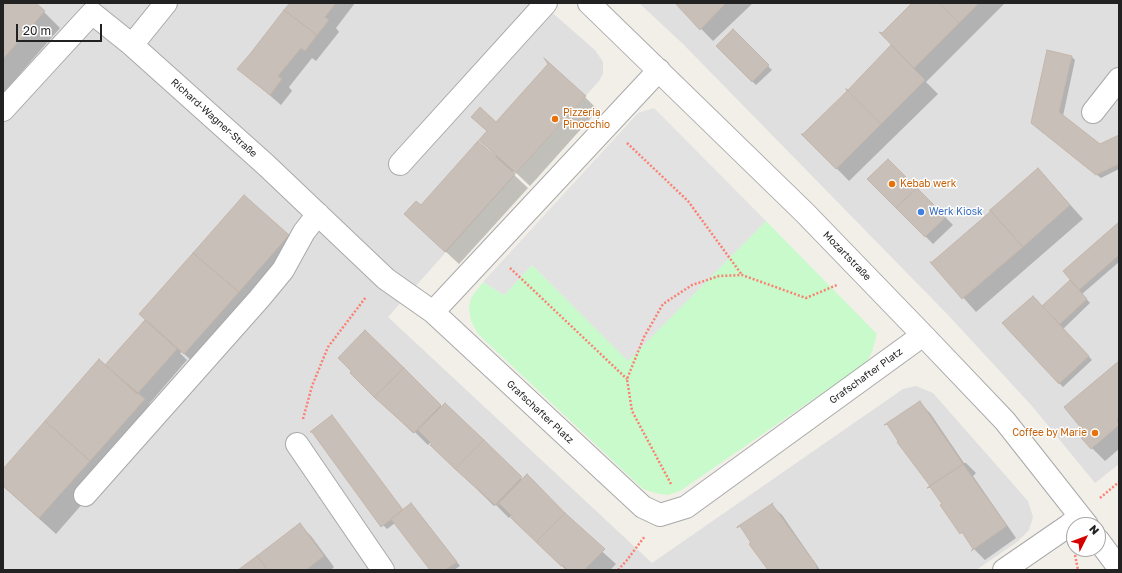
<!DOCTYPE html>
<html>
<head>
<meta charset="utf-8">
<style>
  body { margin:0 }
  #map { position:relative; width:1122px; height:573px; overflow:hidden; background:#f2efe9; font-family:"Golos Text",sans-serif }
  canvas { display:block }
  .frame { position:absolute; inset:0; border:4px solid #222; pointer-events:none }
  .north { position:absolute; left:1066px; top:517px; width:40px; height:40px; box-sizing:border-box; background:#fff; border:1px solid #a7a7a7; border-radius:50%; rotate:48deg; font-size:11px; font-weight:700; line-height:16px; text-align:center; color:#222 }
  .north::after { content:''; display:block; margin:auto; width:14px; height:18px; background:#d40000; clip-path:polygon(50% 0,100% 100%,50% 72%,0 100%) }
  .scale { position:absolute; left:16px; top:24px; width:86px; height:18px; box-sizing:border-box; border:2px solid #222; border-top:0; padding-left:5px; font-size:12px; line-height:14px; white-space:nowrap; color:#222; -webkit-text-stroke:3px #fff; paint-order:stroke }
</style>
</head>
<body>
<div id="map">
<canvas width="1122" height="573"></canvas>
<div class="frame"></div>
<div class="north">N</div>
<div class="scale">20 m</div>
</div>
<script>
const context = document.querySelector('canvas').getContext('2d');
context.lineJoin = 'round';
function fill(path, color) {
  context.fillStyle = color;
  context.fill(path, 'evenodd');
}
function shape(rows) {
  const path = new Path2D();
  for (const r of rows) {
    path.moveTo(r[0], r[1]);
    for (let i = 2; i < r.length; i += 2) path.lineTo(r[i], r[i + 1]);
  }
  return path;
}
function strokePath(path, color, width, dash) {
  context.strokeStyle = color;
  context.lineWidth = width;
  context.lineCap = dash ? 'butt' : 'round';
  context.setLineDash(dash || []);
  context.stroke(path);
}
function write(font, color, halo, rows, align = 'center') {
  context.font = font + ' "Golos Text",sans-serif';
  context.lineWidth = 3;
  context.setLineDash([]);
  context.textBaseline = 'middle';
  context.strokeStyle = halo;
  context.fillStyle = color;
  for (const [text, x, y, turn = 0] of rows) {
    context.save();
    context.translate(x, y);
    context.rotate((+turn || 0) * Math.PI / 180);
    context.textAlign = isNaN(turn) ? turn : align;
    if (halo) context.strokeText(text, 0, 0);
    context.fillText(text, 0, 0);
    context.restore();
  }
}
const residential = shape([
  [3,3,541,3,595,50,603,62,603,74,599,81,388,317,652,563,903,389,916,386,933,393,1028,501,1033,517,1029,530,1017,542,976,570,3,570],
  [639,3,1119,3,1119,464,1095,483,1032,406,949,316,683,44]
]);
const park = shape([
  [766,221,877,334,872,352,866,363,680,491,668,495,655,493,643,489,478,334,471,321,469,308,471,298,483,282,504,295,532,265,628,360]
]);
const parking = shape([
  [654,108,766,221,628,361,532,265,504,295,483,282,638,113]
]);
const shadow = shape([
  [3,3,35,3,60,28,3,93],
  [292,3,355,3,336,28,339,32,316,61,312,58,289,87,292,91,281,105,239,69],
  [676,3,753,3,713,41],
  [913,3,1005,3,926,82,938,94,849,181,804,135,893,45],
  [733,31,772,70,756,85,717,46],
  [1072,57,1075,60,1063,116,1100,145,1119,136,1119,169,1101,178,1036,127],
  [585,97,598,110,530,186,514,171,512,173,528,188,459,264,405,214,421,206,496,156,480,140,488,132,473,118,496,123],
  [888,160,953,225,933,244,869,179],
  [1038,169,1083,219,976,312,933,263],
  [1119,223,1119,262,1082,294,1090,303,1063,329,1092,360,1063,387,1059,383,1042,307,1072,280],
  [289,235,305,251,201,369,182,352,180,353,187,360,149,404,160,415,56,534,3,486,3,470,109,369,107,364,146,320],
  [365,332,442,407,445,404,523,480,616,564,610,570,566,570,526,531,512,515,509,518,496,505,494,506,445,458,431,442,428,445,415,432,413,433,364,386],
  [1119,363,1119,449,1105,461,1092,448],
  [919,402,930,413,964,463,966,463,976,473,973,476,1016,538,985,560,974,549,942,505,944,504],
  [313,431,403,511,415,508,460,566,454,570,431,570,395,523,387,529,383,525],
  [771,505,782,515,820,570,770,570],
  [300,525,311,536,334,567,331,570,239,570]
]);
const building = shape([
  [3,3,36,3,45,11,3,59,3,3],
  [290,3,336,3,325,17,329,20,317,35,284,10,290,3],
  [675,3,726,3,700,30,675,3],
  [912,3,939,3,959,23,914,68,879,32,882,33,912,3],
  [939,3,979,3,959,23,939,3],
  [284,10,317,35,305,51,301,48,278,76,282,79,270,95,237,69,250,54,284,10],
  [733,29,769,65,752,82,716,46,733,29],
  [891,45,925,80,881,124,846,89,848,90,891,45],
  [1047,50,1072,56,1059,112,1100,144,1119,135,1119,164,1096,175,1031,123,1047,50],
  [544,58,586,96,516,173,479,140,487,131,471,117,480,107,496,122,548,64,544,58],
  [846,89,881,124,836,169,801,134,803,134,847,91,846,89],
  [478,141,515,174,445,252,404,214,416,201,421,205,478,141],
  [888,159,917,188,896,208,867,179,888,159],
  [1038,168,1070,205,1023,247,990,210,1038,168],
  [917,188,946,217,925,237,896,208,917,188],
  [244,195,289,235,239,292,193,253,244,195],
  [990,210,1023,247,962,299,930,262,932,262,990,212,990,210],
  [1119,222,1119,255,1079,290,1063,271,1119,222],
  [193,253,239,292,184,354,139,314,193,253],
  [1070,280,1087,299,1060,324,1042,306,1070,280],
  [1033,296,1089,356,1059,384,1002,323,1033,296],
  [145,320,177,349,138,393,105,365,145,320],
  [365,330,404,368,374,397,350,373,351,371,338,358,365,330],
  [99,359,137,394,138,393,145,399,90,461,45,421,99,359],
  [1119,361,1119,417,1117,418,1119,425,1091,449,1076,432,1081,428,1064,407,1119,361],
  [404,368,441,405,414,433,374,397,404,368],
  [920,401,963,464,927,488,930,486,897,442,898,441,887,424,884,425,920,401],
  [445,403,484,440,455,469,430,445,432,444,418,430,445,403],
  [332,415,403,510,381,527,312,432,310,432,332,415],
  [45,421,90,461,39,518,3,486,3,469,45,421],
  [484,440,522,477,495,505,455,469,484,440],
  [963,464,1007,526,971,551,973,549,962,532,960,534,940,505,942,504,930,487,927,488,963,464],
  [527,474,565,513,536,542,511,518,512,516,500,504,497,505,527,474],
  [411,503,457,562,445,570,430,570,391,519,411,503],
  [773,503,772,504,817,566,816,567,818,570,768,570,749,544,751,543,740,526,737,528,737,527,773,503],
  [565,513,605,549,584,570,568,570,563,565,561,566,536,542,565,513],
  [300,523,324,556,306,570,268,570,257,556,300,523],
  [257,556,268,570,238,570,257,556]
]);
const path = shape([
  [627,143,688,201,742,275],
  [510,268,627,379],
  [303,419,312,386,328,347,366,297],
  [671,484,632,411,627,379,644,337,663,304,692,285,719,276,742,275,806,298,837,285],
  [1100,498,1119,482],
  [1075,555,1078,570],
  [618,570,627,560,645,536]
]);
const minor = shape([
  [589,3,805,213,923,335,1005,421,1087,525],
  [132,45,166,3],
  [3,110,92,13,132,45,266,165,386,279,433,312,643,507,660,515,686,507,923,335],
  [1093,112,1119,79],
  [400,164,546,3],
  [433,312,659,70],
  [297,444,383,570],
  [85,495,259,299,283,270,304,232,318,214],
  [1098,540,1119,568],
  [1004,570,1068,526,1080,516]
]);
const markers = [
  [555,119,4,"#e8710a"],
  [892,184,4,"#e8710a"],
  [921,212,4,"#3f7fe0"],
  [1095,433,4,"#e8710a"]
];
const foodNames = [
  ["Pizzeria",563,113],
  ["Pinocchio",563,125],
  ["Kebab werk",900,184],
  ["Coffee by Marie",1087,433,"right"]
];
const streetNames = [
  ["Richard-Wagner-Straße",214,118,42],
  ["Mozartstraße",847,256,46],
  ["Grafschafter Platz",866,376,-36],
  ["Grafschafter Platz",540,412,43]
];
const shopNames = [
  ["Werk Kiosk",929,212]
];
fill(residential, '#e0dfdf');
fill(park, '#c8facc');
fill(parking, '#e2e2e2');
fill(shadow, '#0003');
fill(building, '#c7bfb8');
strokePath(building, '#c4b6ab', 1);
strokePath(minor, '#a9a9a9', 24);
strokePath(path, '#fa8072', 2.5, [2, 2]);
strokePath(minor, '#fff', 22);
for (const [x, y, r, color] of markers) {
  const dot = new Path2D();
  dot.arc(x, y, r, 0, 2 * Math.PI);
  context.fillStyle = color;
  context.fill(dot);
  strokePath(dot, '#fff', 1.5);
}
write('10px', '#c56008', '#fff', foodNames, 'left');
write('10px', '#222', '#fff', streetNames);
write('10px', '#366cbe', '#fff', shopNames, 'left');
</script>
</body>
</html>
